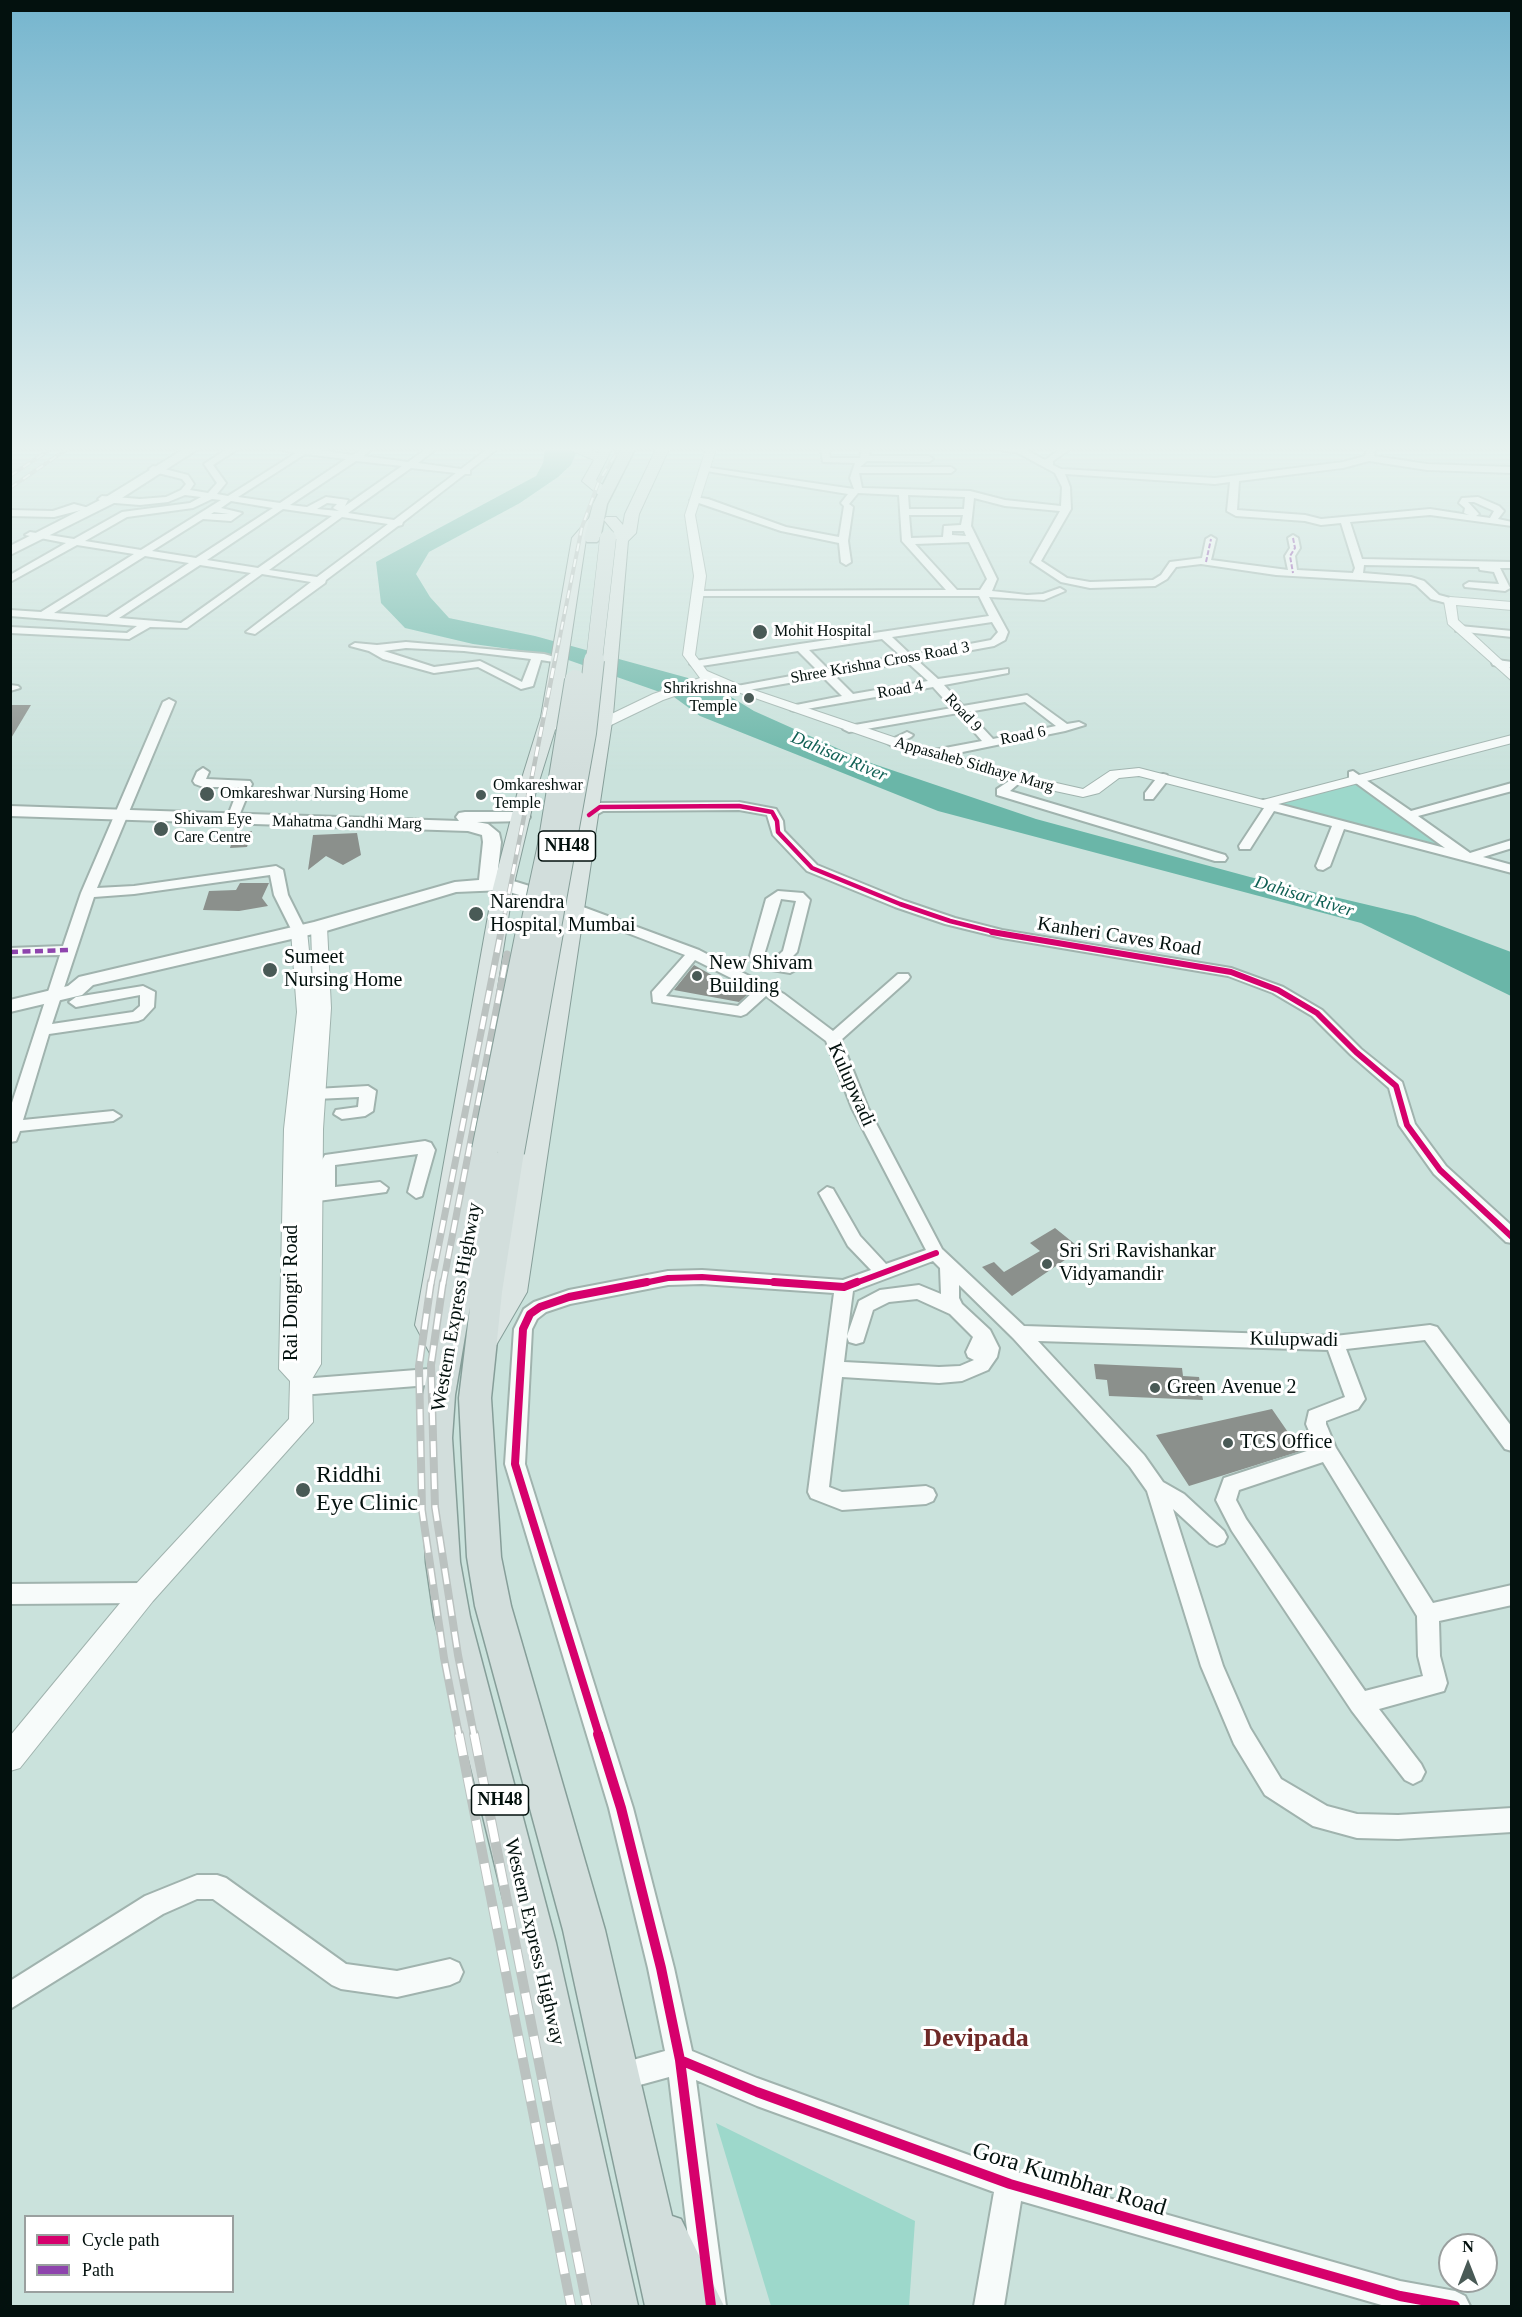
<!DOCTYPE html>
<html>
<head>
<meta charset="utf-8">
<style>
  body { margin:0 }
  #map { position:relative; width:1522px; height:2317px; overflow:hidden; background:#cae2dc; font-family:"Times New Roman",serif }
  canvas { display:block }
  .frame { position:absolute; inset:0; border:12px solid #03110e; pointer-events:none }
  .legend { position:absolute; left:24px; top:2215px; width:210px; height:78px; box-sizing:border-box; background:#fff; border:2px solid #9aa09f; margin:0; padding:8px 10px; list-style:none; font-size:18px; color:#03110e }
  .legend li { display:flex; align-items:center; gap:12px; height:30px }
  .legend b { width:30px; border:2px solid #9aa09f }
  .north { position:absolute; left:1438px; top:2233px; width:60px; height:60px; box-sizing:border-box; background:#fff; border:2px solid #9aa09f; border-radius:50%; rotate:0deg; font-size:16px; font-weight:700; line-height:24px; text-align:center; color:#03110e }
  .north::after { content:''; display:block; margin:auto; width:21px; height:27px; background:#495a56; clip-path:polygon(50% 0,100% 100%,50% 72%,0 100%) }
</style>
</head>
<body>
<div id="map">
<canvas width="1522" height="2317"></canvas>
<div class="frame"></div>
<ul class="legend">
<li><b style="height:8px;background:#d6006c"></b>Cycle path</li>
<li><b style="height:8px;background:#8e44ad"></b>Path</li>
</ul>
<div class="north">N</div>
</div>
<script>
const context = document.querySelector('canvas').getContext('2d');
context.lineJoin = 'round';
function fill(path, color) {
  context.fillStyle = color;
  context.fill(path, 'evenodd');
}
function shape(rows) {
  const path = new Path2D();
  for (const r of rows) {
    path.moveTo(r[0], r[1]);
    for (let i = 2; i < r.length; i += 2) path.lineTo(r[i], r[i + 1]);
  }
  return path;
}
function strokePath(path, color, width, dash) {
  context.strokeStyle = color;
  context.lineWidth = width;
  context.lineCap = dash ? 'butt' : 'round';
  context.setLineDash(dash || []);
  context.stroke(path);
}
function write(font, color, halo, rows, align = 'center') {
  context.font = font + ' "Times New Roman",serif';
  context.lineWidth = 6;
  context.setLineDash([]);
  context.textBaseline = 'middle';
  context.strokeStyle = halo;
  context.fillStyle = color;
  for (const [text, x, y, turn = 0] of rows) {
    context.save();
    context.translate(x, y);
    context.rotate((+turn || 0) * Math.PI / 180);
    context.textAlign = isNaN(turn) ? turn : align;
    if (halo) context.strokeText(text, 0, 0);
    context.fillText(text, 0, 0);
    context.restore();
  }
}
const green = shape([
  [1357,783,1447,847,1279,804],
  [716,2123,915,2221,909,2306,771,2306]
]);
const water = shape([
  [545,449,578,449,571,465,558,477,520,503,429,552,416,574,430,597,449,618,535,636,710,684,754,711,868,762,1036,819,1250,877,1415,916,1511,952,1511,996,1361,923,938,811,700,716,674,697,554,655,473,644,405,628,381,603,376,562,536,476,543,463]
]);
const building = shape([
  [10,705,31,705,10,740],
  [235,831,252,831,247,847,230,848],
  [357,833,361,855,343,865,326,856,308,870,313,835],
  [240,883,269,883,262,898,268,906,239,911,203,910,209,891,236,890],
  [694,965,747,995,739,1002,674,990],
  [1055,1228,1081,1249,1012,1296,982,1267,994,1262,1004,1272,1040,1251,1030,1243],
  [1094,1364,1182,1368,1183,1376,1199,1377,1203,1400,1109,1396,1107,1380,1096,1379],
  [1272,1409,1301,1451,1189,1486,1156,1435]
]);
const minor = shape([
  [227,449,238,449,213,465,226,483,217,494,228,496,296,453,279,449,312,449,353,455,362,449,372,449,363,456,408,462,426,449,436,449,418,463,461,469,487,449,497,449,470,470,470,474,465,474,403,522,402,525,398,526,326,580,325,583,255,634,246,632,311,582,262,574,187,628,150,627,129,639,10,633,10,627,127,633,137,626,10,616,10,610,41,612,134,554,77,545,10,582,10,575,66,543,25,535,30,532,74,539,122,512,190,503,201,497,185,495,168,502,140,505,102,502,98,499,102,496,140,499,166,497,181,490,186,484,182,479,150,471,149,469,153,466,188,475,194,484,190,490,208,493,217,483,204,464,227,449],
  [305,454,346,459,280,503,238,497,305,454],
  [356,461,402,466,345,506,348,500,326,497,307,507,290,505,356,461],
  [411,468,456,473,394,520,348,513,411,468],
  [212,499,221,500,141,550,85,541,127,517,193,508,212,499],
  [231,501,273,508,196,558,152,551,203,519,231,521,242,513,221,508,231,501],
  [327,503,337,504,333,508,339,511,317,509,327,503],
  [283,509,332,516,258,568,207,560,283,509],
  [214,512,229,514,211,514,214,512],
  [342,517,388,524,317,577,269,570,342,517],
  [145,556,189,563,107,617,54,613,145,556],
  [200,565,251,573,181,623,119,618,200,565],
  [821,449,829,449,830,458,860,458,862,449,870,449,869,456,929,456,933,459,929,462,867,461,860,467,951,467,955,470,951,473,859,473,862,488,970,491,1005,500,1061,506,1062,487,1055,473,1018,453,997,449,1024,449,1045,460,1060,449,1070,449,1053,461,1053,465,1061,469,1215,478,1343,462,1365,456,1367,449,1375,449,1374,456,1427,464,1512,467,1512,473,1427,470,1369,461,1343,468,1239,481,1237,510,1305,515,1321,519,1430,509,1469,515,1464,513,1465,508,1459,503,1462,498,1478,497,1499,506,1504,511,1498,519,1512,522,1512,526,1430,515,1350,522,1362,559,1512,562,1512,568,1500,568,1510,588,1505,591,1465,587,1464,585,1469,582,1499,584,1494,572,1480,570,1479,567,1364,565,1363,573,1411,577,1424,581,1439,595,1454,599,1455,601,1450,604,1431,599,1416,585,1410,583,1276,575,1201,564,1176,567,1167,579,1155,586,1090,588,1061,582,1031,562,1060,511,1005,506,974,498,971,526,997,579,992,591,1027,595,1043,594,1060,588,1065,591,1044,600,989,597,1008,632,1005,640,994,646,917,660,938,679,1008,669,1008,673,944,685,963,706,1027,695,1067,724,1079,722,1085,725,1065,731,933,758,927,754,929,751,982,741,958,713,849,732,843,729,849,726,952,708,933,687,795,711,791,710,791,706,842,696,823,677,737,692,731,689,737,686,818,671,798,651,695,667,690,664,695,661,800,644,989,616,979,596,693,596,693,592,697,591,946,590,902,541,899,495,858,493,849,504,853,507,848,541,851,562,846,565,841,562,839,543,781,531,690,500,694,497,708,499,786,527,839,537,844,506,841,503,848,494,700,470,704,467,854,489,850,478,855,463,823,462,821,449],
  [1065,474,1215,484,1230,482,1227,511,1236,516,1305,521,1321,525,1341,523,1355,568,1353,573,1297,570,1295,556,1300,548,1298,538,1293,535,1288,538,1290,548,1285,556,1288,570,1211,560,1216,539,1211,536,1206,539,1202,558,1170,562,1161,575,1153,580,1090,582,1067,578,1041,561,1071,509,1070,487,1065,474],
  [908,495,965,497,964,509,909,509,908,495],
  [1468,502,1474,502,1494,511,1490,518,1476,516,1479,514,1468,502],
  [909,515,963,515,961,525,944,526,943,537,911,538,909,515],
  [952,531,964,531,966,536,952,535,952,531],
  [969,542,987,579,980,590,957,590,915,544,969,542],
  [992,622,998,632,991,640,911,655,892,637,992,622],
  [882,639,901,656,828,669,809,650,882,639],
  [907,662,928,681,853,694,834,675,907,662],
  [1025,702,1056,726,993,739,968,712,1025,702],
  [74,504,89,508,54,517,10,516,10,510,53,511,74,504],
  [1460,626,1512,631,1512,637,1456,631,1456,627,1460,626],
  [406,642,544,654,565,660,560,663,541,660,533,686,521,689,478,667,434,673,383,659,369,651,350,646,355,643,377,645,406,642],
  [406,648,464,651,531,659,522,682,480,661,434,667,384,651,406,648],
  [1497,660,1512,662,1512,668,1493,665,1492,663,1497,660],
  [10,685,18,686,20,688,10,691,10,685],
  [169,699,175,702,97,888,134,886,276,866,283,870,288,895,306,931,299,935,292,931,274,895,270,875,134,894,94,897,52,1024,133,1012,140,1006,140,995,76,1007,69,1002,76,997,143,986,155,992,154,1007,143,1019,138,1021,49,1034,23,1120,113,1111,121,1116,113,1121,20,1131,16,1141,10,1142,10,1109,60,955,10,956,10,948,63,946,81,893,163,702,169,699],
  [907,732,913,735,911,737,892,746,886,742,907,732],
  [203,768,209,772,206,779,250,781,252,784,239,816,231,816,229,813,239,787,203,787,195,784,193,781,197,772,203,768],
  [1353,771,1411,811,1512,783,1512,791,1418,816,1470,853,1512,840,1512,848,1483,857,1512,865,1512,873,1344,829,1330,866,1323,870,1318,869,1316,866,1332,826,1274,811,1250,849,1240,849,1239,846,1264,808,1257,804,1263,800,1445,848,1349,778,1349,772,1353,771],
  [1163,774,1167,775,1167,781,1153,799,1145,799,1145,793,1159,775,1163,774],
  [1018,775,1024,779,1010,791,1225,855,1227,858,1225,861,1215,861,997,795,997,789,1018,775],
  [739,802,776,809,783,821,784,831,817,865,905,901,955,918,1002,930,1231,968,1283,987,1322,1010,1361,1049,1402,1082,1415,1124,1446,1166,1512,1226,1512,1243,1506,1242,1434,1174,1399,1125,1389,1088,1351,1055,1312,1016,1273,993,1228,976,1002,938,945,924,895,907,807,871,773,835,767,815,739,810,603,811,589,819,583,815,600,803,739,802],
  [778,891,803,893,810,900,797,952,785,964,797,969,790,973,760,968,750,956,766,899,778,891],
  [781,899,796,901,783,951,771,962,764,955,781,899],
  [575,904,699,950,784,994,833,1031,898,974,908,974,910,977,908,980,841,1040,868,1108,942,1249,1024,1326,1335,1336,1430,1325,1437,1327,1512,1427,1512,1451,1505,1449,1425,1340,1346,1349,1365,1399,1358,1409,1326,1421,1326,1424,1336,1448,1433,1603,1512,1585,1512,1605,1439,1621,1440,1656,1447,1683,1444,1691,1379,1709,1421,1764,1425,1772,1421,1780,1413,1784,1405,1780,1352,1711,1232,1531,1216,1500,1224,1478,1316,1448,1306,1424,1309,1411,1345,1397,1328,1350,1038,1341,1144,1455,1163,1482,1184,1494,1224,1531,1227,1537,1224,1543,1217,1546,1210,1543,1173,1509,1223,1666,1250,1728,1281,1779,1327,1806,1357,1814,1398,1815,1512,1808,1512,1832,1398,1839,1357,1838,1313,1826,1265,1795,1234,1744,1201,1666,1147,1491,1130,1467,1013,1338,959,1285,959,1298,962,1304,990,1330,999,1348,997,1357,988,1370,962,1381,939,1383,842,1377,829,1487,842,1492,926,1486,933,1489,936,1495,933,1501,926,1504,842,1510,811,1498,808,1492,834,1293,702,1284,668,1285,570,1304,546,1312,537,1319,532,1329,525,1464,633,1808,674,1968,692,2051,757,2078,1010,2170,1400,2281,1455,2291,1465,2296,1470,2306,1385,2306,1021,2201,1004,2306,974,2306,994,2192,757,2106,696,2080,726,2306,696,2306,669,2077,618,2091,608,2087,604,2077,608,2067,665,2051,648,1968,609,1808,505,1464,514,1329,524,1309,534,1302,569,1290,668,1271,702,1270,843,1280,871,1270,848,1246,819,1193,827,1187,833,1189,860,1236,886,1264,926,1250,852,1108,826,1041,766,996,746,1014,741,1016,653,1002,652,992,685,955,570,911,568,908,575,904],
  [695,960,755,990,738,1006,666,996,695,960],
  [933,1261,940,1268,941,1294,919,1285,880,1290,859,1301,847,1336,853,1291,933,1261],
  [917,1299,950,1314,973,1337,966,1352,968,1357,974,1360,960,1366,939,1367,844,1362,847,1337,849,1342,856,1344,863,1342,873,1310,889,1302,917,1299],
  [1323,1462,1417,1616,1418,1656,1423,1676,1365,1691,1246,1519,1236,1500,1239,1490,1323,1462],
  [368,1086,376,1091,373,1111,365,1116,342,1119,334,1114,336,1110,358,1107,359,1097,316,1099,308,1094,316,1089,368,1086],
  [425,1141,431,1143,435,1150,422,1196,416,1198,408,1192,418,1154,335,1165,335,1187,380,1182,388,1188,386,1192,318,1201,310,1195,318,1189,319,1165,325,1155,425,1141],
  [442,1368,449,1371,451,1376,449,1381,442,1384,301,1395,294,1392,291,1387,294,1382,301,1379,442,1368],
  [144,1583,152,1586,155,1593,152,1600,144,1603,10,1604,10,1584,144,1583],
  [197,1875,217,1875,226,1878,346,1964,397,1971,450,1959,459,1963,463,1972,459,1981,450,1985,397,1997,341,1989,332,1985,213,1899,197,1899,163,1914,10,2009,10,1981,145,1896,197,1875]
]);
const tertiary = shape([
  [10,449,16,449,10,453,10,449],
  [706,449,716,449,695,515,706,576,695,655,707,671,742,686,917,745,1021,775,1083,789,1110,771,1139,768,1263,800,1512,735,1512,743,1263,808,1139,776,1119,778,1099,793,1083,797,1018,783,907,751,712,683,663,700,607,727,543,730,543,724,548,723,599,720,653,694,700,678,683,655,694,576,685,515,706,449],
  [1450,597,1512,602,1512,610,1456,605,1458,620,1512,670,1512,681,1448,624,1444,601,1450,597],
  [319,922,327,927,331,1008,323,1129,321,1364,312,1379,313,1422,153,1601,20,1768,10,1771,10,1736,135,1585,289,1419,290,1381,279,1369,284,1129,297,1012,291,931,299,926,307,931,313,990,311,927,319,922]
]);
const secondary = shape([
  [184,449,198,449,114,503,10,555,10,546,106,497,184,449],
  [10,806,459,821,456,817,459,813,465,812,521,812,527,813,530,817,527,821,477,822,488,824,499,833,501,842,497,879,510,880,562,896,564,900,555,906,503,890,456,892,326,931,93,985,82,995,10,1012,10,1000,68,986,79,977,314,922,455,882,479,880,483,842,482,835,468,831,10,816,10,806]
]);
const primary = shape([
  [568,449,588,449,598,453,599,449,612,449,596,480,610,490,610,496,600,496,582,481,594,460,568,449],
  [656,449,669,449,639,514,636,533,628,541,613,715,527,1292,491,1354,481,1357,471,1354,467,1346,499,1291,595,715,614,532,604,520,606,517,616,517,623,525,625,514,656,449],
  [596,515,603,519,586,539,559,717,536,791,513,888,443,1325,459,1355,455,1363,445,1366,435,1363,415,1325,493,888,518,791,541,717,572,538,591,516,596,515]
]);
const trunk = shape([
  [621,449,635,449,607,504,600,539,597,542,587,542,584,539,593,504,621,449],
  [485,1141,494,1143,498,1151,501,1145,511,1143,521,1145,524,1152,502,1292,491,1398,501,1557,511,1606,605,1930,672,2216,681,2219,724,2306,645,2306,563,1930,475,1606,467,1557,459,1398,470,1307,455,1395,452,1438,460,1562,470,1617,556,1943,638,2306,590,2306,514,1943,434,1617,426,1562,420,1438,423,1395,472,1150,476,1143,485,1141]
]);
const railFar4 = shape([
  [10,476,51,449],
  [10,488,67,449],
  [555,661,582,527,599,481,619,449]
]);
const railFar3 = shape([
  [501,933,555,660]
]);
const railFar2 = shape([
  [431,1284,501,932],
  [443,1284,507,954]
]);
const railFar1 = shape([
  [431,1282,419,1366,422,1510,444,1658,459,1735],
  [443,1282,431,1365,435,1507,458,1655,474,1735]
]);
const rail = shape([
  [459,1734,571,2306],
  [474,1734,587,2306]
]);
const trunkBridgeFar2 = shape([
  [594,661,608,538]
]);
const trunkBridgeFar1 = shape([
  [529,933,548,845,575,680],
  [550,933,586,733,594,660]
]);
const trunkBridge = shape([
  [485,1150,529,932],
  [511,1152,550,932]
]);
const quietFar1 = shape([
  [1293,538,1295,548,1290,556,1293,573],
  [1206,562,1211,539]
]);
const quiet = shape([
  [10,952,69,950]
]);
const cyclewayFar3 = shape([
  [589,815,600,807,739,806,772,812,777,821,778,832,812,868,900,904,950,921,998,933]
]);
const cyclewayFar2 = shape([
  [992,932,1231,972,1278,990,1317,1013,1356,1052,1396,1086,1407,1125,1440,1170,1512,1237],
  [639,1284,668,1278,702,1277,796,1284],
  [853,1284,936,1253]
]);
const cyclewayFar1 = shape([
  [774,1282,844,1287,857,1282],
  [599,1735,515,1464,523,1329,530,1314,540,1307,569,1297,647,1282]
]);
const cycleway = shape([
  [598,1734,621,1808,661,1968,680,2060,711,2306],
  [680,2060,757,2092,1010,2184,1400,2296,1455,2306]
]);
const markers = [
  [760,632,8,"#495a56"],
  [749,698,6,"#495a56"],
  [207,794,8,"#495a56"],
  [481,795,6,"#495a56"],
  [161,829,8,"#495a56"],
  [476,914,8,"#495a56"],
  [270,970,8,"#495a56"],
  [697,976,6,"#495a56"],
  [1047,1264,6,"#495a56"],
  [1155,1388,6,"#495a56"],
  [1228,1443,6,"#495a56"],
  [303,1490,8,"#495a56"]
];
const farPoinames = [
  ["Mohit Hospital",774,632],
  ["Shrikrishna",737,689,"right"],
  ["Temple",737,707,"right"],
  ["Omkareshwar",493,786],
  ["Temple",493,804],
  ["Omkareshwar Nursing Home",220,794],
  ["Shivam Eye",174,820],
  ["Care Centre",174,838]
];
const farStreetnames = [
  ["Shree Krishna Cross Road 3",880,663,-10],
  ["Road 4",900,690,-10],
  ["Road 9",963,713,47],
  ["Road 6",1023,736,-11],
  ["Appasaheb Sidhaye Marg",974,765,16],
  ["Mahatma Gandhi Marg",347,823,1]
];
const farWaternames = [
  ["Dahisar River",839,757,23],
  ["Dahisar River",1304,897,17]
];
const shields = [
  [567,846,57],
  [500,1800,57]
];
const shieldNames = [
  ["NH48",567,846],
  ["NH48",500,1800]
];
const poiNames = [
  ["Narendra",490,903],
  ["Hospital, Mumbai",490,926],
  ["Sumeet",284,958],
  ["Nursing Home",284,981],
  ["New Shivam",709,964],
  ["Building",709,987],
  ["Sri Sri Ravishankar",1059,1252],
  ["Vidyamandir",1059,1275],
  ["Green Avenue 2",1167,1388],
  ["TCS Office",1240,1443]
];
const streetNames = [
  ["Kanheri Caves Road",1119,937,9],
  ["Kulupwadi",851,1085,66],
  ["Rai Dongri Road",292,1293,-90],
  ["Western Express Highway",457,1307,-80],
  ["Kulupwadi",1294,1340,1],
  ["Western Express Highway",534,1942,77]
];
const nearPoinames = [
  ["Riddhi",316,1476],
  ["Eye Clinic",316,1504]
];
const nearStreetnames = [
  ["Gora Kumbhar Road",1069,2180,17]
];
const nearNeighbourhoodnames = [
  ["Devipada",976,2039]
];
fill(green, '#9dd8cb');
fill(water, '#6ab6a8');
fill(building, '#8b908c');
strokePath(minor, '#a0b3ae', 4);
strokePath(tertiary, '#a0b3ae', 2);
strokePath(secondary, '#a0b3ae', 4);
strokePath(primary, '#869e99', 2);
strokePath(trunk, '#869e99', 3);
fill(minor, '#f7fbfa');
fill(tertiary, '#f7fbfa');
fill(secondary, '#f7fbfa');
fill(primary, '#dbe5e3');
fill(trunk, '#d2dedc');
strokePath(railFar4, '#bbc2c0', 4);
strokePath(railFar3, '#bbc2c0', 4.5);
strokePath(railFar2, '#bbc2c0', 7);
strokePath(railFar1, '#bbc2c0', 8);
strokePath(rail, '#bbc2c0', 10);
strokePath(railFar4, '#fff', 2, [8]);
strokePath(railFar3, '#fff', 3, [10]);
strokePath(railFar2, '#fff', 4.5, [13]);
strokePath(railFar1, '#fff', 5, [16]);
strokePath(rail, '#fff', 8, [22]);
strokePath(trunkBridgeFar2, '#869e99', 17, []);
strokePath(trunkBridgeFar1, '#869e99', 22, []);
strokePath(trunkBridge, '#869e99', 28, []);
strokePath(trunkBridgeFar2, '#d2dedc', 16);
strokePath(trunkBridgeFar1, '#d2dedc', 20);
strokePath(trunkBridge, '#d2dedc', 26);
strokePath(quietFar1, '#8e44ad', 2, [5, 2]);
strokePath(quiet, '#8e44ad', 4.5, [8, 4.5]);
strokePath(cyclewayFar3, '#d6006c', 4.5);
strokePath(cyclewayFar2, '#d6006c', 6);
strokePath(cyclewayFar1, '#d6006c', 8);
strokePath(cycleway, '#d6006c', 10);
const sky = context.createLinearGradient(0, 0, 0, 774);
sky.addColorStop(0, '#75b5ce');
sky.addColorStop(0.58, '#e7f2ef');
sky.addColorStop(1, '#e7f2ef00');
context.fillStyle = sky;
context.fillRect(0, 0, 1522, 774);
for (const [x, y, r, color] of markers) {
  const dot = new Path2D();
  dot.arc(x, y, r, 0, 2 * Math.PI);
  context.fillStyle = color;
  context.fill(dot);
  strokePath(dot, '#fff', 2);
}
write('16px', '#03110e', '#fff', farPoinames, 'left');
write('16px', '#03110e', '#fff', farStreetnames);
write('italic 18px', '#126155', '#fff', farWaternames);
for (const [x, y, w] of shields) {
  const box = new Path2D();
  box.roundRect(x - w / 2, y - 15, w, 30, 4.5);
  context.fillStyle = '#fff';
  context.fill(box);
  strokePath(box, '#03110e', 1.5);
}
write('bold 18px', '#03110e', null, shieldNames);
write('20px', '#03110e', '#fff', poiNames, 'left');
write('20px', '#03110e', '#fff', streetNames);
write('24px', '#03110e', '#fff', nearPoinames, 'left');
write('24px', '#03110e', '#fff', nearStreetnames);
write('bold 26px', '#6f2927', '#fff', nearNeighbourhoodnames);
</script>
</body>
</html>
